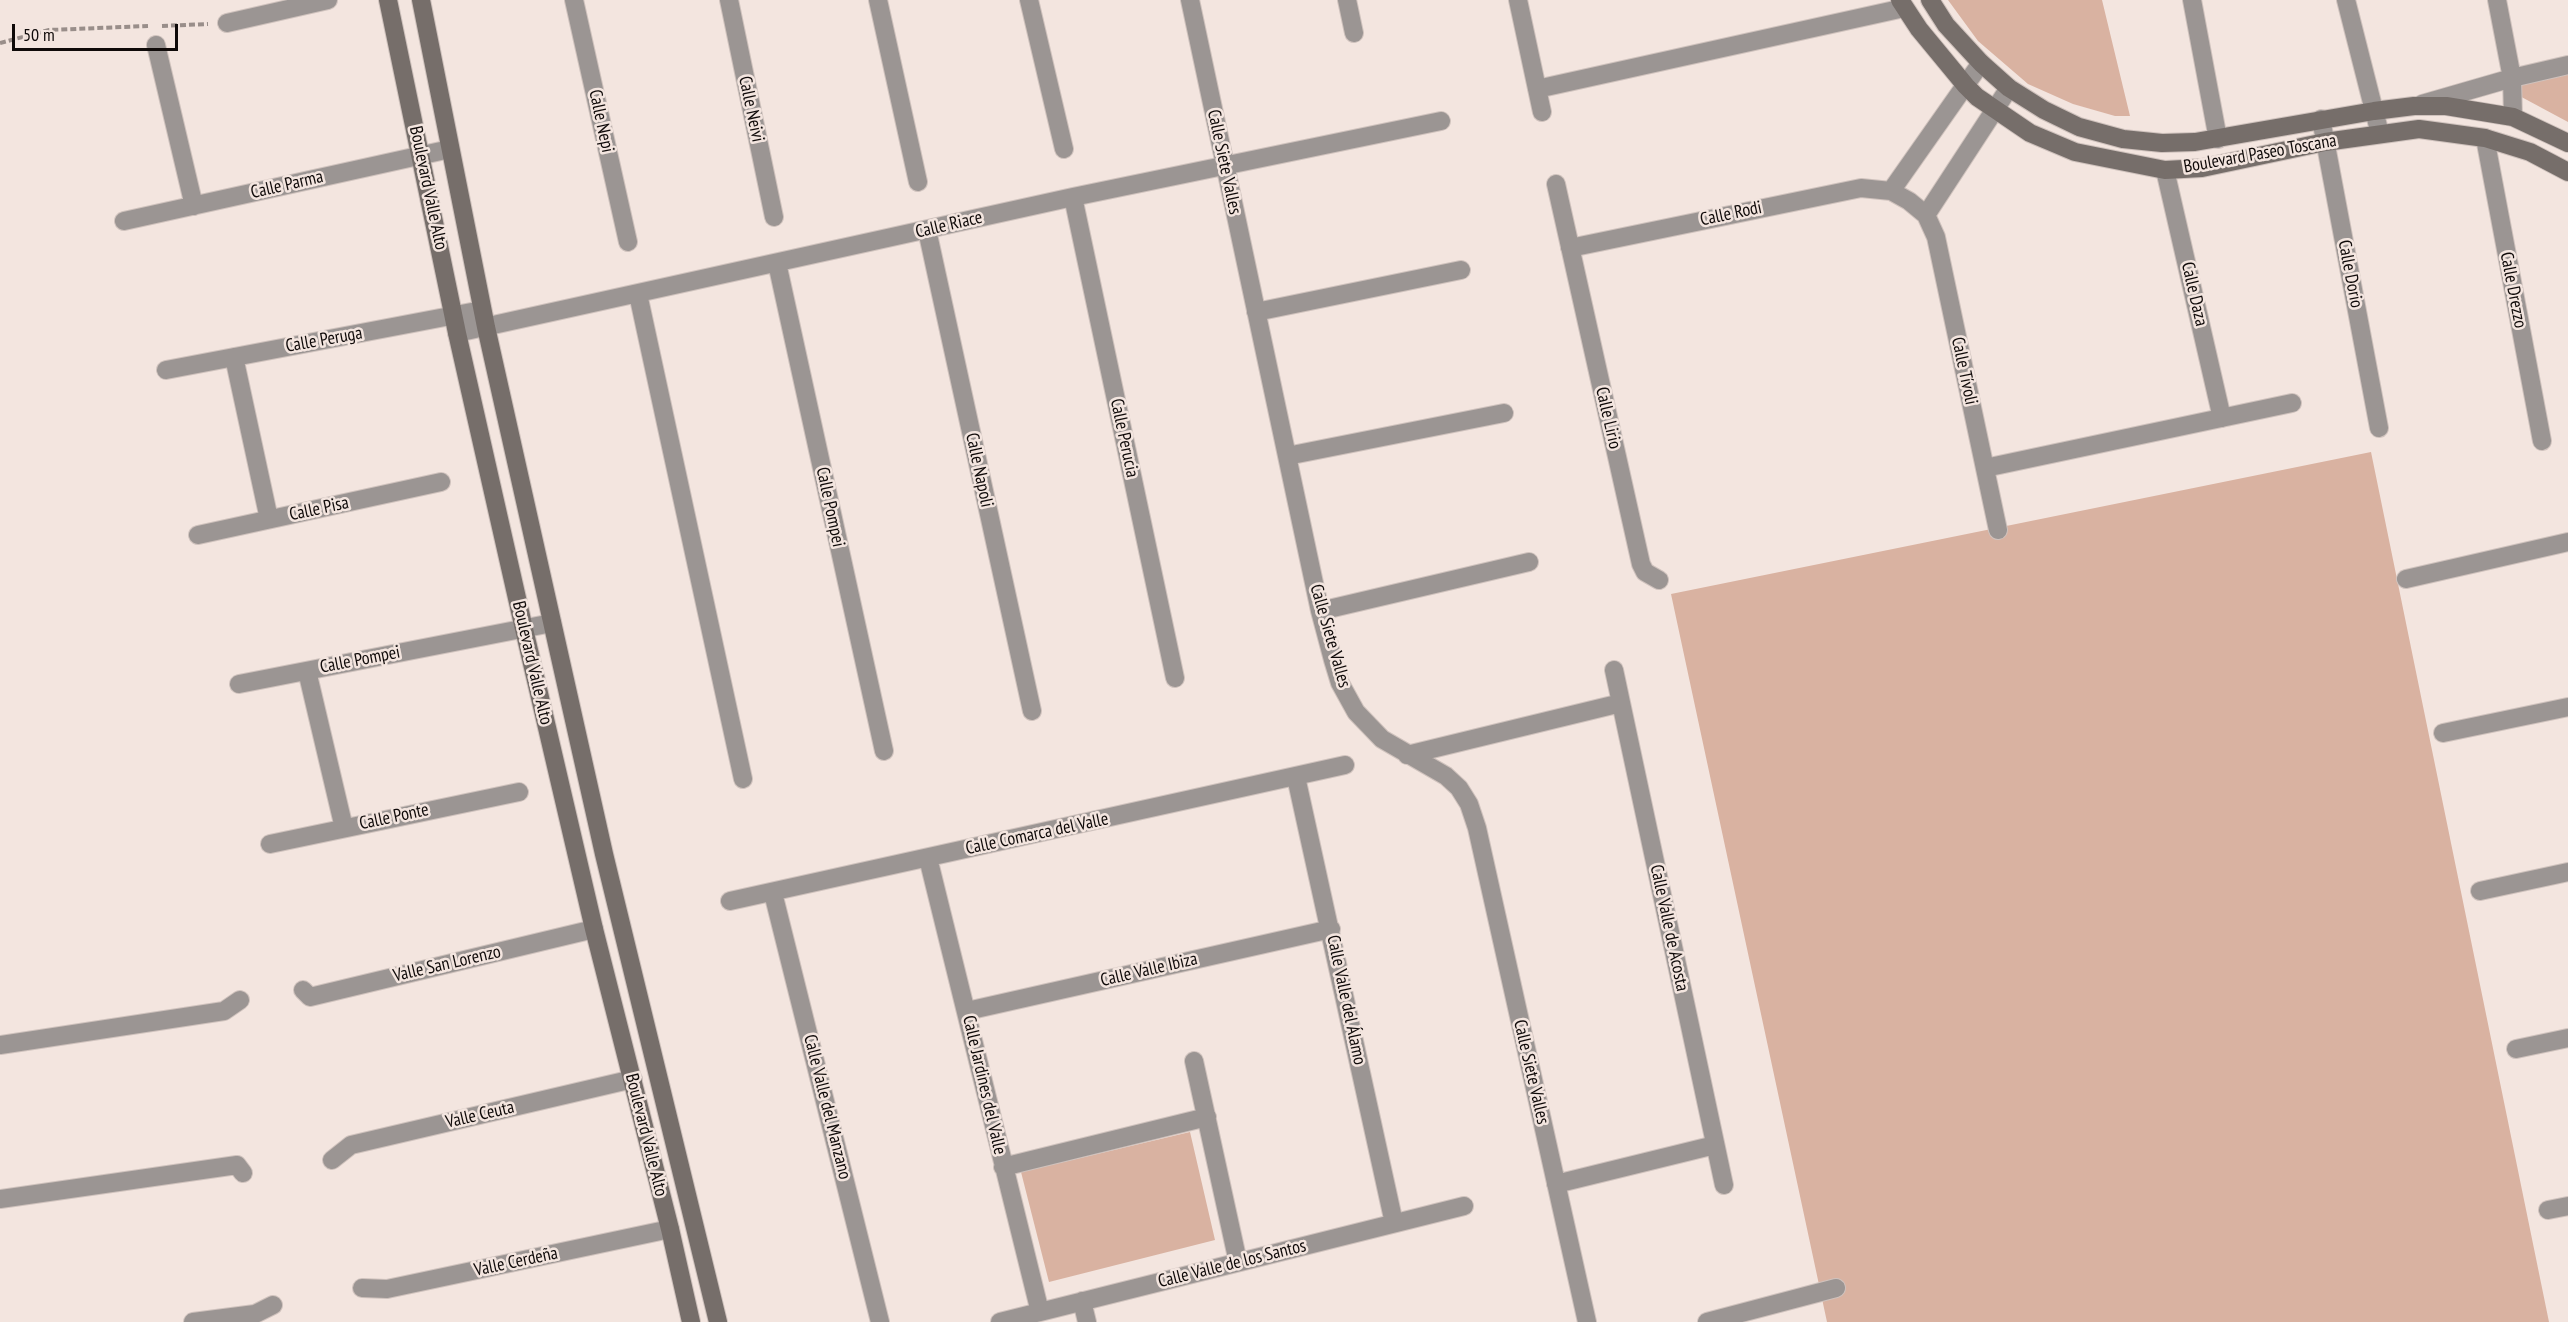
<!DOCTYPE html>
<html>
<head>
<meta charset="utf-8">
<style>
  body { margin:0 }
  #map { position:relative; width:2568px; height:1322px; overflow:hidden; background:#f3e5df; font-family:"PT Sans Narrow",sans-serif }
  canvas { display:block }
  .scale { position:absolute; left:12px; top:24px; width:166px; height:27px; box-sizing:border-box; border:3px solid #0f0a09; border-top:0; padding-left:8px; font-size:18px; line-height:21px; white-space:nowrap; color:#0f0a09; -webkit-text-stroke:4px #f3e5df; paint-order:stroke }
</style>
</head>
<body>
<div id="map">
<canvas width="2568" height="1322"></canvas>
<div class="scale">50 m</div>
</div>
<script>
const context = document.querySelector('canvas').getContext('2d');
context.lineJoin = 'round';
function fill(path, color) {
  context.fillStyle = color;
  context.fill(path, 'evenodd');
}
function shape(rows) {
  const path = new Path2D();
  for (const r of rows) {
    path.moveTo(r[0], r[1]);
    for (let i = 2; i < r.length; i += 2) path.lineTo(r[i], r[i + 1]);
  }
  return path;
}
function strokePath(path, color, width, dash) {
  context.strokeStyle = color;
  context.lineWidth = width;
  context.lineCap = dash ? 'butt' : 'round';
  context.setLineDash(dash || []);
  context.stroke(path);
}
function write(font, color, halo, rows, align = 'center') {
  context.font = font + ' "PT Sans Narrow",sans-serif';
  context.lineWidth = 5;
  context.setLineDash([]);
  context.textBaseline = 'middle';
  context.strokeStyle = halo;
  context.fillStyle = color;
  for (const [text, x, y, turn = 0] of rows) {
    context.save();
    context.translate(x, y);
    context.rotate((+turn || 0) * Math.PI / 180);
    context.textAlign = isNaN(turn) ? turn : align;
    if (halo) context.strokeText(text, 0, 0);
    context.fillText(text, 0, 0);
    context.restore();
  }
}
const green = shape([
  [1948,0,2102,0,2130,116,2115,116,2073,104,2028,84,1978,41],
  [2568,72,2568,122,2514,93,2514,85],
  [2371,452,2549,1322,1827,1322,1671,594],
  [1190,1132,1215,1240,1049,1282,1021,1172]
]);
const path = shape([
  [162,26,208,24],
  [0,43,49,30,148,26]
]);
const street = shape([
  [574,0,628,242],
  [729,0,774,217],
  [878,0,918,182],
  [1029,0,1064,149],
  [1190,0,1320,611,1333,660,1340,683,1356,712,1382,739,1446,776,1459,788,1469,804,1477,828,1587,1322],
  [1347,0,1354,33],
  [1518,0,1542,112],
  [2192,0,2218,139],
  [2346,0,2380,134],
  [2497,0,2512,78,2513,117],
  [227,23,328,0],
  [156,45,194,206],
  [1537,89,1904,8],
  [2422,104,2512,78,2568,65],
  [2321,119,2379,428],
  [2485,138,2542,441],
  [2165,170,2222,418],
  [1556,184,1641,564,1645,572,1659,580],
  [1891,191,1981,63],
  [1073,197,1175,678],
  [1926,215,2009,88],
  [124,221,450,149],
  [927,230,1032,711],
  [1570,248,1861,188,1891,191,1909,201,1926,215,1936,237,1998,530],
  [777,263,884,751],
  [638,294,743,779],
  [1256,312,1461,270],
  [457,333,1073,197,1441,121],
  [234,357,269,519],
  [166,370,482,310],
  [1287,456,1504,413],
  [1985,468,2292,403],
  [198,535,441,482],
  [2406,579,2568,542],
  [1320,611,1529,562],
  [1614,670,1724,1185],
  [307,671,344,828],
  [239,684,552,623],
  [2443,733,2568,707],
  [1407,755,1621,703],
  [1296,777,1394,1223],
  [270,844,519,792],
  [928,858,1040,1312],
  [2480,891,2568,872],
  [773,893,880,1322],
  [730,901,1345,765],
  [303,990,310,997,594,929],
  [967,1011,1331,929],
  [0,1045,224,1011,240,1000],
  [2516,1049,2568,1038],
  [1194,1061,1238,1262],
  [332,1160,351,1145,633,1079],
  [1003,1167,1207,1117],
  [1556,1184,1715,1145],
  [0,1199,237,1165,243,1173],
  [2548,1210,2568,1206],
  [362,1288,387,1289,670,1229],
  [1082,1301,1087,1322],
  [193,1322,255,1314,273,1305],
  [1000,1322,1464,1206],
  [1707,1322,1836,1288]
]);
const secondary = shape([
  [388,0,457,333,524,629,594,929,670,1229,691,1322],
  [421,0,486,327,604,854,718,1322],
  [1900,0,1919,29,1966,86,1977,97,2030,133,2075,152,2165,170,2202,168,2325,142,2419,129,2485,138,2530,152,2568,172],
  [1930,0,1946,25,1981,63,2009,88,2044,110,2079,127,2123,139,2162,143,2195,142,2374,111,2414,106,2446,106,2513,117,2568,143]
]);
const streetNames = [
  ["Calle Neivi",751,109,78],
  ["Calle Nepi",601,121,78],
  ["Boulevard Paseo Toscana",2260,154,-10],
  ["Calle Siete Valles",1224,162,78],
  ["Calle Parma",287,185,-13],
  ["Boulevard Valle Alto",428,188,78],
  ["Calle Rodi",1731,214,-12],
  ["Calle Riace",949,225,-13],
  ["Calle Dorio",2350,274,79],
  ["Calle Drezzo",2513,290,79],
  ["Calle Daza",2194,294,77],
  ["Calle Peruga",324,340,-10],
  ["Calle Tívoli",1964,371,78],
  ["Calle Lirio",1608,418,77],
  ["Calle Perucia",1124,438,78],
  ["Calle Napoli",979,470,78],
  ["Calle Pompei",830,507,78],
  ["Calle Pisa",319,509,-12],
  ["Calle Siete Valles",1330,636,74],
  ["Calle Pompei",360,660,-11],
  ["Boulevard Valle Alto",532,663,77],
  ["Calle Ponte",394,817,-12],
  ["Calle Comarca del Valle",1037,834,-12],
  ["Calle Valle de Acosta",1669,928,78],
  ["Valle San Lorenzo",447,964,-13],
  ["Calle Valle Ibiza",1149,970,-13],
  ["Calle Valle del Álamo",1346,1000,78],
  ["Calle Siete Valles",1531,1072,77],
  ["Calle Jardines del Valle",984,1085,77],
  ["Calle Valle del Manzano",827,1107,76],
  ["Valle Ceuta",480,1115,-13],
  ["Boulevard Valle Alto",646,1135,76],
  ["Valle Cerdeña",516,1262,-12],
  ["Calle Valle de los Santos",1232,1264,-14]
];
fill(green, '#d9b2a1');
strokePath(street, '#cfc2bd', 20);
strokePath(secondary, '#cfc2bd', 20);
strokePath(path, '#998e8a', 4, [6, 3]);
strokePath(street, '#9b9593', 18);
strokePath(secondary, '#766e6a', 18);
write('18px', '#0f0a09', '#f3e5df', streetNames);
</script>
</body>
</html>
